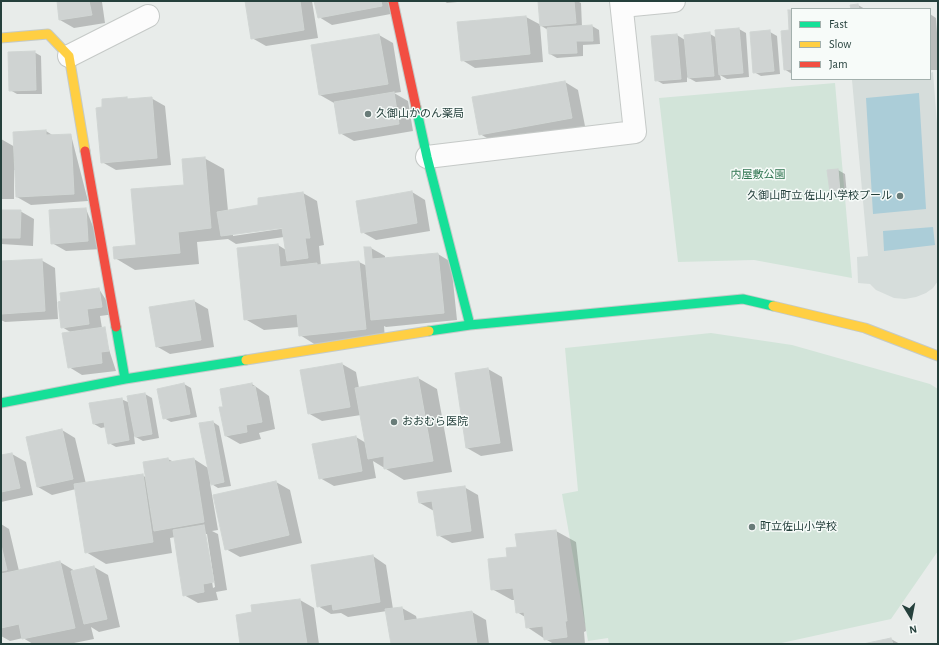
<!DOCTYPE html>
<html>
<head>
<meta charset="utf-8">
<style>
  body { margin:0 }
  #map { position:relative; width:939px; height:645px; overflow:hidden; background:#e8ecea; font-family:"Alegreya Sans",sans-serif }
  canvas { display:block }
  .frame { position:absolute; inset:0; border:2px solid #25403c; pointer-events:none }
  .legend { position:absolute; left:791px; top:8px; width:140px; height:72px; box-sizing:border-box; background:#f7fbf9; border:1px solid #a3b0ad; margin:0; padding:5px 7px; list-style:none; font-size:12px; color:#25403c }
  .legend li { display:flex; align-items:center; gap:8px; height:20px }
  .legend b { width:20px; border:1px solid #a3b0ad }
  .north { position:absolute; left:891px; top:597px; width:40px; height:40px; -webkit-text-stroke:3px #f7fbf9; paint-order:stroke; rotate:170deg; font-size:11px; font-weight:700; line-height:16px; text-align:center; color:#25403c }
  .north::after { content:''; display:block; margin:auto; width:14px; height:18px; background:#25403c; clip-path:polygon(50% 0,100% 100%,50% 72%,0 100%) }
</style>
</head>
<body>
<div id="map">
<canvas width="939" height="645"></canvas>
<div class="frame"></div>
<ul class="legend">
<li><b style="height:5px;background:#16e098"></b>Fast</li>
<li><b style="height:5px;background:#ffcf43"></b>Slow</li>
<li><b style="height:5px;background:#f24e42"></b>Jam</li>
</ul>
<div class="north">N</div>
</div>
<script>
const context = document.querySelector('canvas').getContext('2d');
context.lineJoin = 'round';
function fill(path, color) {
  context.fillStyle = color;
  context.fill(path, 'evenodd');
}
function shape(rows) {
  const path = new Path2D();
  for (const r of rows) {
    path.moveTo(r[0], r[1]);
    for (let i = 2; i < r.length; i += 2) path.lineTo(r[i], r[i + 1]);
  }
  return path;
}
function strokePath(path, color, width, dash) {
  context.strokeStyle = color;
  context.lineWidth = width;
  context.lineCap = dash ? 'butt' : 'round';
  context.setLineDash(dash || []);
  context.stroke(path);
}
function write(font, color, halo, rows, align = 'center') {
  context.font = font + ' "Alegreya Sans","Noto Sans JP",sans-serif';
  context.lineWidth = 3;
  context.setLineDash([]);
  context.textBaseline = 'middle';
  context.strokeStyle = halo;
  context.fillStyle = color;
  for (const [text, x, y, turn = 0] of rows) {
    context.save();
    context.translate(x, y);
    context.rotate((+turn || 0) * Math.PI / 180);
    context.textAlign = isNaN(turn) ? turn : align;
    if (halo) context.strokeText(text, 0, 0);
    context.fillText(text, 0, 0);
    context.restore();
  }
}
const built = shape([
  [933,72,938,136,938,281,933,288,926,293,916,297,905,299,894,298,876,290,870,284,858,283,857,257,868,256,852,80,930,79,930,73]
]);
const green = shape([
  [835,83,852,278,754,260,678,262,659,98],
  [711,333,792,345,930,384,938,389,938,551,891,619,777,644,609,644,608,638,588,641,562,494,578,491,565,348]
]);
const water = shape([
  [919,93,926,209,873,214,866,98],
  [933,227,935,245,884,251,883,231]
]);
const shadow = shape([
  [58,1,110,1,102,2,105,23,74,28,60,20],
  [246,1,312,1,318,38,266,46,252,38],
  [316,1,393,1,396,13,332,25,319,17],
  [444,1,468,1,447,3],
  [550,1,577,1,581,3,582,27,592,26,599,30,600,44,583,45,583,56,557,58,550,54,548,30,540,25,543,62,475,68,462,60,526,17,541,25],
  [858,5,865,9,852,9],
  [792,11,792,74,784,69,791,31],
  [930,14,936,18,938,47,938,70,930,70],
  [739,29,746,33,749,77,727,79,720,75,721,80,696,82,687,77,687,82,663,84,656,80,677,35,685,40,710,34,717,38],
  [770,32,777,36,780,74,761,76,754,72],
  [379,35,393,43,401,92,394,93,408,101,413,131,354,141,340,133,334,103,320,95],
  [34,52,41,56,42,94,17,94,10,90],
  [565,82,578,90,585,126,494,142,480,134],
  [126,98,130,100,151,98,165,106,171,165,116,170,102,162,104,108],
  [46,131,54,136,71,135,88,201,31,205,17,197,16,170,14,170,14,199,1,199,1,139,15,147],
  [204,158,224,169,228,211,259,206,303,193,317,201,324,245,319,246,321,266,359,262,367,266,371,248,385,256,385,259,438,254,451,262,457,320,386,327,384,326,385,340,319,347,300,335,299,327,264,330,245,319,278,245,286,250,284,237,236,244,228,239,197,242,199,264,135,270,115,258,137,246,185,186],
  [287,226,287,228,233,236,233,234],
  [838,170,845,174,847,195,838,196,831,192],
  [412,192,425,200,430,231,376,240,362,232],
  [86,209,102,249,66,251,52,243],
  [1,211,20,211,34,219,33,246,1,244],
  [41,260,55,268,58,319,5,322,1,320,1,262],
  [99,289,115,314,100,316,102,328,116,371,82,375,69,367,72,333,62,327],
  [194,301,208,309,214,347,170,354,156,346],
  [342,364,356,372,359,388,418,378,437,389,452,472,404,480,373,461,376,478,334,486,320,478,356,437,366,443,361,415,322,421,308,413,301,371],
  [488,369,502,377,513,451,481,456,467,448],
  [184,384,191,388,197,417,171,422,164,418],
  [252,384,269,396,275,429,259,433,261,439,240,444,226,436,224,408],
  [145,394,152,398,159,438,143,441,134,436,135,444,116,447,109,443,106,427,101,428,94,424,121,399,130,403],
  [213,422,219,426,231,486,218,488,210,483,218,530,212,531,218,534,227,590,216,592,218,600,198,603,184,595,175,537,170,538,172,553,106,564,86,552,76,489,52,495,38,487,62,430,75,438,86,484,142,475,147,478,168,459,174,462,194,459,208,468],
  [205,534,207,534,215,587,213,588],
  [12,454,26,462,33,495,1,502,1,456],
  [276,482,290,490,302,543,240,557,226,549,214,496],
  [464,487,478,495,484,538,452,543,438,535,434,511,420,503],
  [1,524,9,529,19,571,60,562,75,571,94,567,108,575,120,627,99,632,91,627,94,639,69,644,33,644,23,638,10,641,1,636],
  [556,531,576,542,586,631,584,632,585,644,554,644,545,639,527,627,525,617,517,612,515,600,512,600,492,589,508,558,518,548],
  [373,556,386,565,393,609,402,608,416,616,417,620,472,612,486,620,489,644,392,644,387,611,348,617,341,613,331,614,318,606],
  [300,600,314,608,319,644,241,644,254,613,252,606],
  [891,639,900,644,868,644]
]);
const building = shape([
  [57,1,89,1,92,15,59,20,57,1],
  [245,1,300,1,304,30,251,39,245,1],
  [314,1,381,1,382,6,318,18,314,1],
  [538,1,574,1,576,23,540,26,538,1],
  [858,4,859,9,851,9,850,5,858,4],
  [788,10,792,10,792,69,784,70,781,31,789,30,788,10],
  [526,16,530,54,461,61,457,22,526,16],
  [592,25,593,41,576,41,577,53,549,54,547,28,592,25],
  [739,28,743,73,719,75,715,30,739,28],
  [770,30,774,71,753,73,750,32,770,30],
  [710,32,714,76,688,78,684,35,710,32],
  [379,34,388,84,319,95,311,45,379,34],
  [677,34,681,79,655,81,651,36,677,34],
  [35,51,36,90,9,91,8,52,35,51],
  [565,81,572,118,479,135,472,97,565,81],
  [394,92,399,124,339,134,334,102,394,92],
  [127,97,127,99,152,97,157,158,101,163,96,108,102,107,102,99,127,97],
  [46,130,46,135,71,134,74,194,16,197,13,132,46,130],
  [205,157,211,228,178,232,180,253,114,259,113,247,136,245,131,189,184,185,182,159,205,157],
  [838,169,840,192,830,192,827,170,838,169],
  [412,191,417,223,361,233,356,201,412,191],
  [303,192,310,238,305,238,308,258,287,261,282,228,221,236,217,212,258,205,258,198,303,192],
  [86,208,88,241,51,244,49,210,86,208],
  [1,210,21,210,20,238,1,238,1,210],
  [278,244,280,267,317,263,317,265,359,261,366,329,299,336,297,314,244,320,237,248,278,244],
  [364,247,371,247,372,259,438,253,444,313,371,320,364,247],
  [42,259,45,311,1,314,1,261,42,259],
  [99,288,102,307,87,309,89,324,61,328,58,302,61,301,60,293,99,288],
  [194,300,201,340,156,347,149,307,194,300],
  [105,327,109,351,101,352,102,363,68,368,62,333,105,327],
  [342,363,350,407,308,414,300,370,342,363],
  [488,368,500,443,466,448,455,373,488,368],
  [418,377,433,461,384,469,384,456,368,459,355,388,418,377],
  [184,383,190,414,163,419,157,389,184,383],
  [252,383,252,387,255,386,262,422,246,425,247,432,225,436,219,407,223,407,220,389,252,383],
  [145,393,152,434,135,437,127,396,145,393],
  [122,398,129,440,108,444,104,422,93,424,89,403,122,398],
  [213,421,224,482,211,485,199,423,213,421],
  [62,429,73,479,37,487,26,437,62,429],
  [356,436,362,471,319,479,312,444,356,436],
  [12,453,20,488,1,492,1,455,12,453],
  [168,458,169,462,194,458,204,522,154,531,143,462,168,458],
  [143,474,153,542,85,553,74,484,143,474],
  [276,481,289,535,225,550,213,495,276,481],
  [465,486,471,531,437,536,432,501,419,503,417,492,465,486],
  [204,525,214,582,203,584,204,592,183,596,173,530,204,525],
  [556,530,567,621,565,621,567,637,544,640,543,626,526,628,524,612,516,613,513,588,491,590,488,559,507,557,506,548,517,547,515,534,556,530],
  [1,545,7,570,1,571,1,545],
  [373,555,380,602,333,610,332,604,317,607,311,565,373,555],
  [60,561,75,628,22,639,19,624,1,628,1,574,60,561],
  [94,566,107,619,84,624,71,571,94,566],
  [300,599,307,644,240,644,236,615,252,612,251,605,300,599],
  [402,607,404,621,472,611,477,644,391,644,385,609,402,607],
  [891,638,893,644,863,644,891,638]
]);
const street = shape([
  [622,6,674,1],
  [69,56,148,16],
  [427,157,635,132,621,1]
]);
const fast = shape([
  [416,107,427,157,470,325],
  [116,327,125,379],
  [429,331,470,325,743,299,773,306],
  [1,403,125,379,246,360]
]);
const slow = shape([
  [1,38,48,34,69,56,85,151],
  [773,306,865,328,938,356],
  [246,360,429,331]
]);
const jam = shape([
  [393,1,416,107],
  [85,151,116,327]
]);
const markers = [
  [368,114,4,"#697c79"],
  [900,196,4,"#697c79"],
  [394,422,4,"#697c79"],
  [752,527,4,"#697c79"]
];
const poiNames = [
  ["久御山かのん薬局",376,114],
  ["久御山町立 佐山小学校プール",892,196,"right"],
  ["おおむら医院",402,422],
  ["町立佐山小学校",760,527]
];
const parkNames = [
  ["内屋敷公園",758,175]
];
fill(built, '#d6dddb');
fill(green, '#d2e4d9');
fill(water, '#abcdd8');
fill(shadow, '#0003');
fill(building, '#cfd3d2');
strokePath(building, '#d0d5d3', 1);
strokePath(street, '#c5c9c7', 24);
strokePath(fast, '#c4cac8', 11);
strokePath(slow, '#c4cac8', 11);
strokePath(jam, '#c4cac8', 11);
strokePath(street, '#fcfcfc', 22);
strokePath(fast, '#16e098', 9);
strokePath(slow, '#ffcf43', 9);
strokePath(jam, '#f24e42', 9);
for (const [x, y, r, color] of markers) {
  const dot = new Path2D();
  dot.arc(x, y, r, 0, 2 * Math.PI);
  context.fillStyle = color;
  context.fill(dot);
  strokePath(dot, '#f7fbf9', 1.5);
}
write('11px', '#25403c', '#f7fbf9', poiNames, 'left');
write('11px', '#317652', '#f7fbf9', parkNames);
</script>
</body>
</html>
